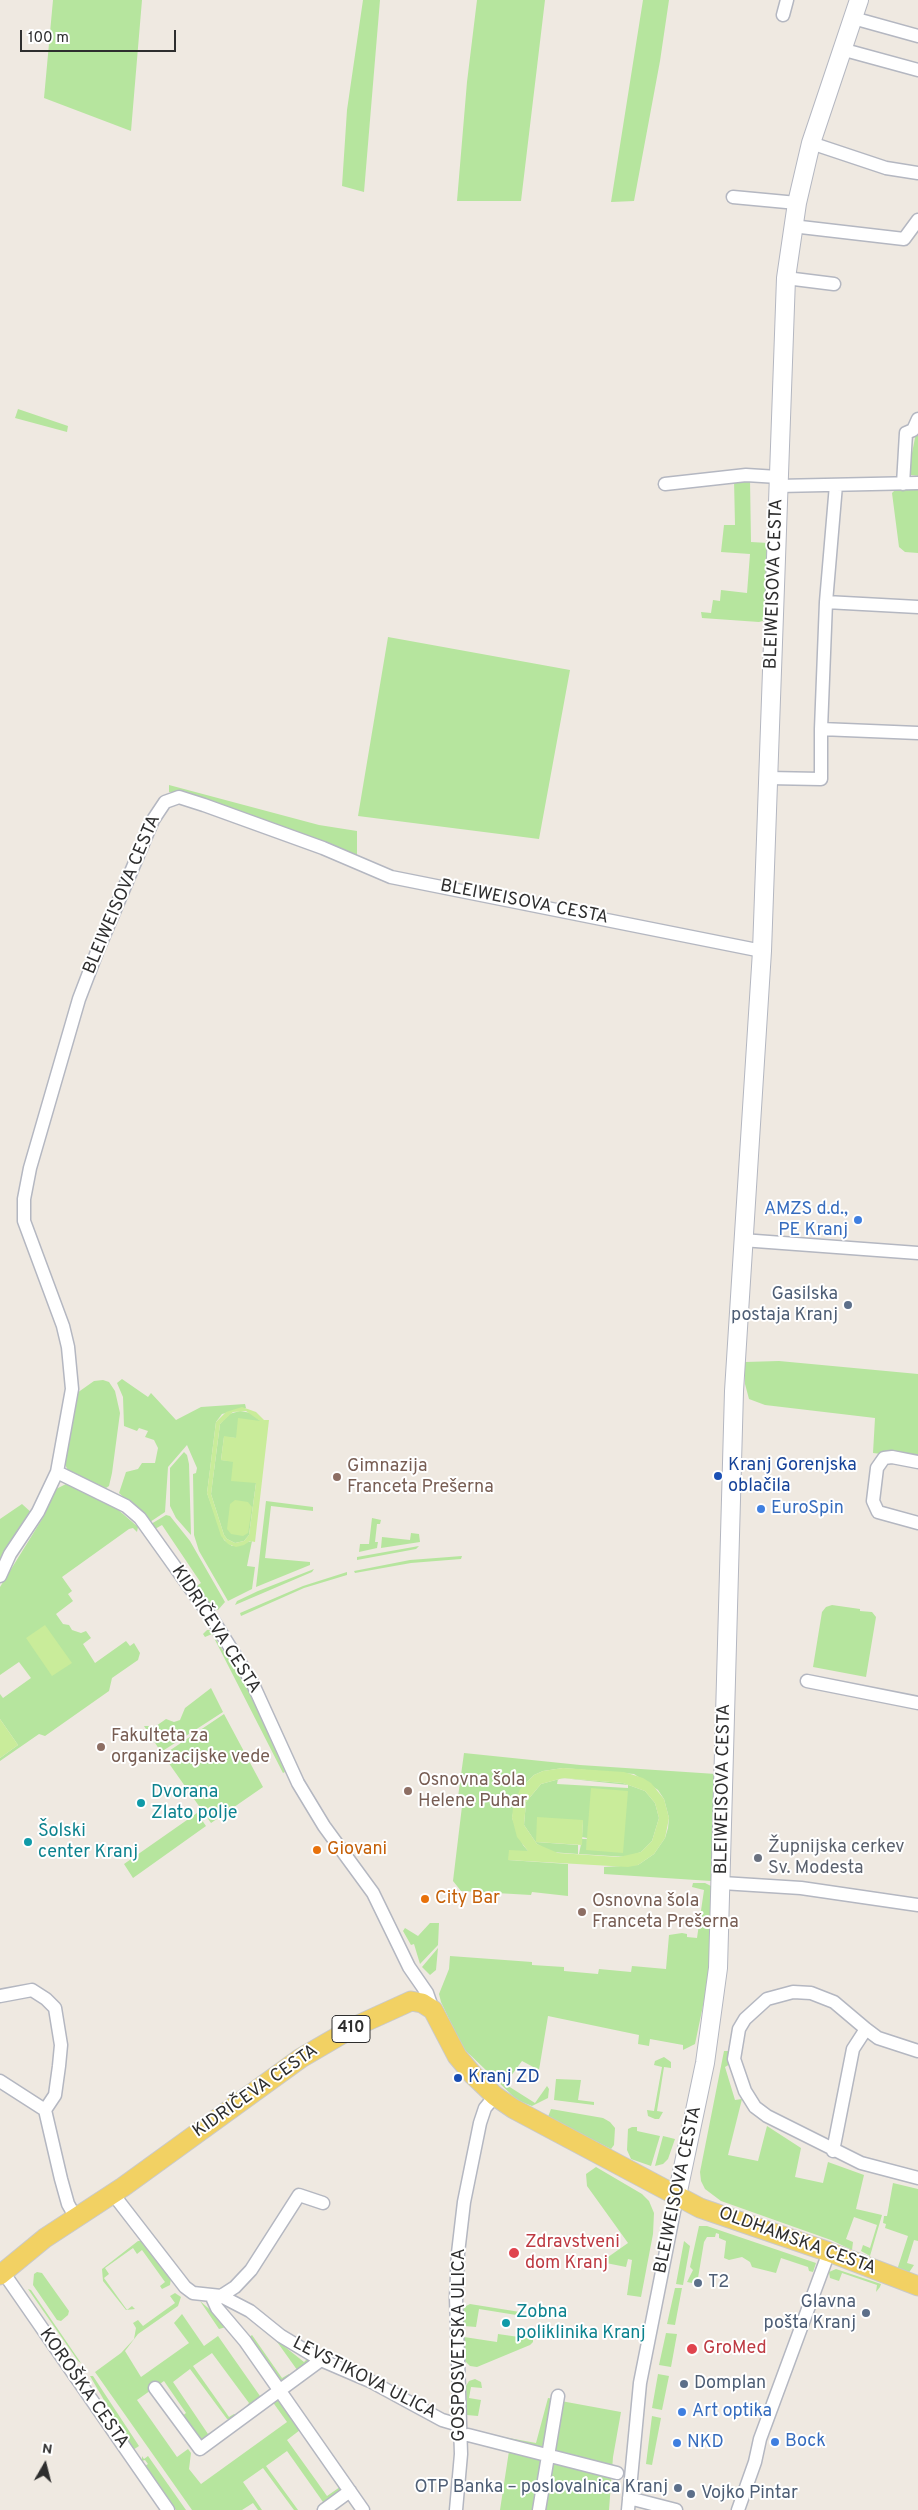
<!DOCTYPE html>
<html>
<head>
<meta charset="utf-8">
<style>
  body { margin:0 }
  #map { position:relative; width:918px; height:2510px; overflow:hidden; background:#efe9e1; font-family:Overpass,sans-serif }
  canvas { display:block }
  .north { position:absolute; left:20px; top:2440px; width:50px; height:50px; -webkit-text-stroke:4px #fff; paint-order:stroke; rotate:8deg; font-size:14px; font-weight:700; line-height:20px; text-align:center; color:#2e2e2e }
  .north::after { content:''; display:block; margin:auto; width:18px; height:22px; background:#2e2e2e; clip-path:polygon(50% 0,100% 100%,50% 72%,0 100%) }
  .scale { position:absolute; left:20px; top:30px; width:156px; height:22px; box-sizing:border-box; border:2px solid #2e2e2e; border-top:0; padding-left:6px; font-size:15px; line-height:18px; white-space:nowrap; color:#2e2e2e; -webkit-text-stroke:4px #fff; paint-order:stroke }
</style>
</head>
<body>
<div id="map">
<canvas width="918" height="2510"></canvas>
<div class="north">N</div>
<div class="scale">100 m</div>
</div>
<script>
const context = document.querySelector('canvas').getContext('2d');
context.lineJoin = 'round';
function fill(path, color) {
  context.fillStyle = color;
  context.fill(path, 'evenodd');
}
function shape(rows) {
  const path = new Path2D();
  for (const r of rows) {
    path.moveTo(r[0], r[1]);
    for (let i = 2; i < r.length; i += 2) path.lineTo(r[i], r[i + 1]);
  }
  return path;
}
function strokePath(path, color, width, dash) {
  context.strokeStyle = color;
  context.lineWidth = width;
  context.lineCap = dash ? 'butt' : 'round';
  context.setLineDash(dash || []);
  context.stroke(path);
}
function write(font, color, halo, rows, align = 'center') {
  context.font = font + ' Overpass,sans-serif';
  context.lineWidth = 4;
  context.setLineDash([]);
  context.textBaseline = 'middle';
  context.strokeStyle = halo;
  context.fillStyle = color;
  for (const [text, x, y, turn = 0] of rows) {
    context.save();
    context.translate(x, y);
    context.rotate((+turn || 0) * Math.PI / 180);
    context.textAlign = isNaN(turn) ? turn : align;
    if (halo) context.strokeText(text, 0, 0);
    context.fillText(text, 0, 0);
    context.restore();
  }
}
const green = shape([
  [53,0,142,0,131,131,44,98],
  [363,0,380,0,364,192,342,186,347,110],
  [477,0,545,0,521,201,457,201,467,82],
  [643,0,669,0,660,61,634,201,611,202],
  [18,409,68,426,67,432,15,418],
  [918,423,918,476,911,475,909,468],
  [734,479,750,479,751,542,768,543,766,606,763,621,759,622,702,618,701,612,711,613,713,600,720,601,721,590,747,593,750,554,721,552,724,525,735,525],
  [918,488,918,553,905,552,899,547,892,493,895,490],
  [388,637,570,670,539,839,358,816],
  [169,785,319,825,357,831,357,857,182,794,169,792],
  [779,1361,918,1374,918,1458,873,1453,875,1418,765,1405,749,1399,745,1384,745,1362],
  [122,1379,148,1397,151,1393,176,1420,201,1407,245,1404,246,1408,222,1414,216,1422,207,1493,224,1540,232,1546,252,1541,247,1566,255,1567,252,1589,228,1601,199,1551,194,1535,193,1474,196,1473,197,1468,187,1445,168,1467,165,1512,150,1522,119,1493,126,1472,138,1469,142,1463,155,1463,158,1448,154,1440,145,1437,148,1431,139,1428,137,1431,124,1426,123,1397,117,1383],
  [103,1380,109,1382,115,1391,120,1413,112,1473,109,1486,106,1488,68,1471,65,1464,77,1393,94,1381],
  [240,1411,251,1413,261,1421,236,1438,224,1437,221,1460,233,1461,256,1483,249,1535,244,1541,235,1543,227,1539,224,1535,211,1494,220,1424,229,1414],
  [184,1452,187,1455,189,1464,191,1535,176,1518,170,1506,170,1468],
  [66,1484,115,1507,138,1527,137,1532,133,1528,129,1529,62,1577,72,1591,68,1594,73,1601,56,1614,63,1624,69,1625,72,1630,81,1633,86,1631,91,1638,83,1644,95,1663,126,1641,130,1646,134,1643,140,1653,138,1660,112,1678,109,1691,45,1736,39,1734,0,1761,0,1758,18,1745,0,1719,0,1694,3,1698,31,1678,19,1662,0,1675,0,1587,44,1516,56,1489],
  [266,1501,313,1507,313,1511,271,1506,265,1558,310,1562,310,1565,256,1587],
  [22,1504,33,1514,0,1562,0,1519],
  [166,1515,170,1516,190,1541,225,1602,218,1610,210,1608,195,1587,201,1583,162,1525,155,1529,151,1524],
  [372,1518,381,1520,380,1524,377,1524,375,1542,378,1542,377,1548,359,1552,360,1544,369,1544],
  [411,1533,419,1534,420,1542,381,1548,382,1537,410,1540],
  [419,1546,416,1549,357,1560,357,1557],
  [462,1556,461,1559,411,1563,355,1573,354,1571,410,1560],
  [314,1569,312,1572,235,1605,237,1601,258,1591],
  [347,1572,347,1575,304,1588,241,1616,240,1613,303,1586],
  [832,1605,860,1609,860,1611,872,1612,876,1617,866,1677,813,1667,822,1612,826,1607],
  [207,1630,210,1630,250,1693,285,1772,283,1773,212,1634,205,1637,203,1634],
  [211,1688,223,1712,161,1752,144,1726,156,1726,166,1719,174,1722,180,1720,185,1708],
  [224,1714,263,1787,211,1823,163,1755],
  [464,1753,580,1765,716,1774,711,1881,604,1874,604,1867,638,1865,654,1854,665,1838,668,1828,669,1818,664,1799,658,1790,634,1774,563,1768,543,1771,534,1775,527,1782,516,1798,512,1818,523,1845,529,1852,508,1860,568,1864,568,1896,532,1892,531,1895,461,1891,453,1881,463,1798,458,1797],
  [563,1778,623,1783,645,1791,655,1803,659,1818,652,1841,641,1852,627,1857,579,1854,582,1839,587,1839,586,1850,591,1788,587,1838,582,1837,583,1821,536,1842,578,1845,578,1854,551,1852,537,1844,524,1825,526,1802,541,1784],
  [562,1778,628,1785,628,1788,557,1784,558,1779],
  [197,1813,206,1826,133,1878,124,1864],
  [693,1883,705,1883,711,1886,713,1891,710,1972,695,2044,683,2050,683,2045,650,2039,649,2046,638,2044,639,2035,548,2016,539,2070,522,2061,505,2084,535,2103,547,2086,549,2089,548,2098,532,2106,517,2100,463,2048,441,2002,439,1994,449,1969,450,1956,532,1962,532,1965,564,1967,564,1971,598,1974,599,1969,631,1972,632,1966,666,1969,669,1935,682,1933,687,1934,687,1937,697,1938,704,1890,692,1887],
  [430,1923,439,1923,438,1945,420,1964,414,1944,411,1945,403,1931,405,1928,418,1936],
  [438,1948,436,1970,430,1975,422,1967],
  [724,2051,731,2051,732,2063,725,2067,735,2100,742,2099,728,2155,758,2161,767,2126,801,2148,795,2177,823,2183,828,2162,864,2175,856,2209,882,2215,870,2256,861,2251,863,2245,870,2248,877,2225,854,2217,846,2239,853,2242,852,2250,831,2240,721,2201,705,2189,701,2181,700,2172],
  [664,2057,671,2062,671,2068,664,2067,657,2111,663,2112,659,2119,655,2119,648,2116,647,2110,654,2111,662,2067,654,2065,655,2061],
  [556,2079,581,2080,578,2100,594,2102,594,2105,554,2100],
  [551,2109,603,2118,610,2122,615,2128,614,2145,611,2149,548,2117],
  [632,2127,637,2127,637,2131,660,2136,651,2166,631,2159,627,2150,628,2129],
  [663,2136,675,2139,668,2159,663,2164,655,2166],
  [596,2167,642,2194,649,2201,654,2213,653,2234,641,2297,627,2295,632,2260,628,2259,626,2267,601,2262,628,2243,587,2186,586,2174],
  [893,2183,918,2189,918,2241,914,2240,907,2263,914,2265,908,2274,897,2270,908,2236,885,2228,886,2224,883,2223,884,2216,887,2216],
  [699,2226,707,2226,816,2263,813,2272,809,2271,808,2267,781,2258,776,2273,752,2267,750,2262,742,2257,729,2260,724,2258,726,2241,719,2238,719,2234,716,2233,715,2237,707,2237,704,2242,697,2284,687,2282,693,2270,690,2267],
  [138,2241,143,2241,171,2278,170,2285,162,2289,160,2286,165,2282,142,2250,137,2254,133,2248,105,2268,109,2274,104,2278,127,2310,132,2306,135,2309,126,2310,103,2281,102,2269],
  [684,2241,690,2246,683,2285,676,2284],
  [836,2269,881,2284,880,2287,876,2292,877,2285,842,2273,839,2281,830,2278,829,2272],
  [37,2272,42,2273,69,2311,68,2315,61,2321,57,2320,33,2285,34,2274],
  [675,2288,682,2288,675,2325,667,2324],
  [28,2289,31,2290,81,2363,78,2361],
  [175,2293,181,2297,178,2306,138,2334,125,2351,141,2377,189,2343,174,2323,182,2314,204,2346,218,2336,260,2396,272,2389,243,2410,249,2403,212,2353,193,2366,229,2417,234,2414,237,2416,223,2426,222,2425,231,2420,227,2419,190,2369,173,2382,208,2434,214,2430,217,2433,201,2443,180,2418,186,2413,164,2381,137,2400,177,2457,188,2449,191,2453,189,2469,201,2484,287,2422,272,2401,279,2400,300,2430,287,2440,315,2479,327,2496,340,2487,342,2489,318,2509,318,2506,323,2502,287,2451,266,2466,298,2510,294,2510,263,2468,243,2482,262,2510,258,2510,253,2503,242,2510,192,2510,95,2372,121,2353,134,2339,136,2328,133,2323,138,2320,143,2326,175,2303,170,2296],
  [200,2301,222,2320,226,2327,219,2329],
  [470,2304,520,2312,520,2315,535,2315,535,2318,479,2309,476,2327,464,2326,464,2307],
  [666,2333,677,2334,671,2367,659,2365],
  [498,2334,533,2339,533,2342,530,2345,477,2367,470,2366,465,2361,464,2337,497,2342],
  [252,2335,282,2378,289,2374,292,2379,286,2384,278,2382,248,2338],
  [275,2339,304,2362,309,2357,311,2360,300,2374],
  [658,2374,669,2376,662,2410,652,2408],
  [90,2376,93,2376,139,2446,133,2450],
  [475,2379,481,2382,482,2388,471,2387,469,2398,481,2400,478,2416,467,2415,466,2386,469,2381],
  [548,2398,555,2399,545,2452,482,2433,536,2443],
  [561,2401,621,2412,613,2457,609,2510,542,2510],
  [652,2416,661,2418,652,2465,646,2464],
  [509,2451,544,2459,535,2510,500,2510],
  [142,2456,144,2459,148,2456,186,2510,176,2510,145,2466,148,2464,145,2460,142,2461]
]);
const pitch = shape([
  [242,1407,256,1412,264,1420,269,1420,255,1542,250,1541,244,1545,236,1547,228,1544,221,1536,207,1493,216,1422,226,1412],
  [246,1411,260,1421,238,1418,236,1438,224,1436,221,1460,233,1462,231,1481,256,1483,249,1535,244,1541,235,1543,227,1539,224,1535,211,1494,220,1424,233,1412],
  [235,1500,248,1502,252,1507,248,1533,243,1536,231,1534,227,1529,230,1504],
  [45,1625,72,1663,52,1676,26,1638],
  [0,1719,18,1745,0,1758],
  [563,1768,624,1772,643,1778,651,1783,664,1799,669,1818,665,1838,654,1854,638,1865,628,1867,508,1860,509,1850,528,1851,517,1837,512,1818,513,1808,520,1789,534,1775,543,1771],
  [563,1778,623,1783,645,1791,655,1803,659,1818,652,1841,641,1852,619,1857,558,1853,537,1844,524,1825,526,1802,541,1784],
  [591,1788,628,1791,623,1853,586,1850],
  [537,1817,583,1820,582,1845,536,1842]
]);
const street = shape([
  [783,15,787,0],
  [853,18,918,36],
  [841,49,918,70],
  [811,143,886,168,918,173],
  [733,197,797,203],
  [792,226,904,239,918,220],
  [786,278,834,284],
  [665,484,746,475,778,477],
  [903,484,906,433,913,430,918,419],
  [836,485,826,602,821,729,918,733],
  [778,486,918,483],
  [826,602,918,607],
  [768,778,821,779,821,729],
  [742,1240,918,1253],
  [918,1462,892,1457,884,1458,877,1468,873,1501,878,1512,918,1523],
  [57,1472,126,1506,140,1518,213,1620,252,1682,298,1783,324,1826,373,1893,409,1967,427,1993,433,2010],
  [0,1576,10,1554,38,1512,57,1472,72,1389,68,1347,63,1326,24,1221,24,1199,30,1168,79,999,97,952,153,820,165,802,179,797,204,805,323,848,391,877,762,951],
  [807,1681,918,1703],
  [722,1883,801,1888,918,1905],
  [0,1996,32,1990,46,1999,55,2008,61,2045,59,2066,55,2095,45,2110,61,2179,68,2204,76,2218],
  [918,2051,878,2038,866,2029,834,2002,811,1993,793,1992,767,1999,745,2019,739,2029,734,2059,745,2091,755,2107,767,2116,861,2163,918,2178],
  [0,2081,45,2110],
  [833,2151,853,2049,866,2029],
  [113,2194,185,2287,193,2293,221,2296,235,2287,251,2270,299,2195,323,2203],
  [3,2272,168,2510],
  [211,2295,217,2308,245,2341,363,2510],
  [221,2296,250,2311,281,2336,321,2360,370,2381,442,2420,459,2425],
  [155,2388,200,2449,321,2360],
  [468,2435,617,2473],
  [629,2498,676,2510],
  [324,2510,350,2491],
  [456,2510,461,2454,456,2298,458,2253,464,2202,480,2123,485,2108,495,2096],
  [539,2510,558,2396],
  [628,2510,640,2383,677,2196],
  [738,2510,755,2462,760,2439,829,2252]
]);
const secondary = shape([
  [677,2196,705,2063,718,1968,734,1391,762,951,786,278,797,203,811,143,859,0]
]);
const primary = shape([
  [0,2275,45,2238,123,2187,301,2058,356,2026,411,2001,422,2003,433,2010,457,2056,473,2075,495,2096,514,2109,700,2208,829,2252,918,2286]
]);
const markers = [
  [858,1220,5,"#3f7fe0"],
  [848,1305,5,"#5c6f8a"],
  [718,1476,5,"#1a4fb4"],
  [337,1477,5,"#8d6e63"],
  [761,1509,5,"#3f7fe0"],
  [101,1747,5,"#8d6e63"],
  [408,1791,5,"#8d6e63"],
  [141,1803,5,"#0f9aa8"],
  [28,1842,5,"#0f9aa8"],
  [317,1850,5,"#e8710a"],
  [758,1858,5,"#6b7280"],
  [425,1899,5,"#e8710a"],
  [582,1912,5,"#8d6e63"],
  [458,2078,5,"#1a4fb4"],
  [514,2253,6,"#e0444e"],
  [698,2283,5,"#5c6f8a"],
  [866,2313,5,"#5c6f8a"],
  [506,2323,5,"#0f9aa8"],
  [692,2349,6,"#e0444e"],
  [684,2384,5,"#5c6f8a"],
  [682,2412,5,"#3f7fe0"],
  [775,2442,5,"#3f7fe0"],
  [677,2443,5,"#3f7fe0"],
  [678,2488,5,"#5c6f8a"],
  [691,2494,5,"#5c6f8a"]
];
const shields = [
  [351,2029,38]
];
const shieldNames = [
  ["410",351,2029]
];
const streetNames = [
  ["BLEIWEISOVA CESTA",775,584,-88],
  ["BLEIWEISOVA CESTA",123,895,-67],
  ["BLEIWEISOVA CESTA",524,903,11],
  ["KIDRIČEVA CESTA",215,1630,57],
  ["BLEIWEISOVA CESTA",724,1789,-89],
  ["KIDRIČEVA CESTA",256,2092,-35],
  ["BLEIWEISOVA CESTA",679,2190,-78],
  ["OLDHAMSKA CESTA",797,2242,20],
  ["GOSPOSVETSKA ULICA",460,2345,-90],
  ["LEVSTIKOVA ULICA",364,2379,27],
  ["KOROŠKA CESTA",83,2389,55]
];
const shopNames = [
  ["AMZS d.d.,",848,1210,"right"],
  ["PE Kranj",848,1231,"right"],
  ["EuroSpin",771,1509],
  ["Art optika",692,2412],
  ["Bock",785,2442],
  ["NKD",687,2443]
];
const serviceNames = [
  ["Gasilska",838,1295],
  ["postaja Kranj",838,1316],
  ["T2",708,2283,"left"],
  ["Glavna",856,2303],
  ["pošta Kranj",856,2324],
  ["Domplan",694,2384,"left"],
  ["OTP Banka – poslovalnica Kranj",668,2488],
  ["Vojko Pintar",701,2494,"left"]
];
const transitNames = [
  ["Kranj Gorenjska",728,1466],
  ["oblačila",728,1487],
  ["Kranj ZD",468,2078]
];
const educationNames = [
  ["Gimnazija",347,1467],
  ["Franceta Prešerna",347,1488],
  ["Fakulteta za",111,1737],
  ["organizacijske vede",111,1758],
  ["Osnovna šola",418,1781],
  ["Helene Puhar",418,1802],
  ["Osnovna šola",592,1902],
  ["Franceta Prešerna",592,1923]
];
const cultureNames = [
  ["Dvorana",151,1793],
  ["Zlato polje",151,1814],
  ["Šolski",38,1832],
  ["center Kranj",38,1853],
  ["Zobna",516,2313],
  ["poliklinika Kranj",516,2334]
];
const worshipNames = [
  ["Župnijska cerkev",768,1848],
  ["Sv. Modesta",768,1869]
];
const foodNames = [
  ["Giovani",327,1850],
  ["City Bar",435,1899]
];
const healthNames = [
  ["Zdravstveni",525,2243],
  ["dom Kranj",525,2264],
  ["GroMed",703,2349]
];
fill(green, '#b6e59e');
fill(pitch, '#c9ec9a');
strokePath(street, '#b4b7c1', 15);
strokePath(secondary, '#b4b7c1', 20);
strokePath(primary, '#c9c9c9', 21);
strokePath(street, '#fff', 12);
strokePath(secondary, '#fff', 18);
strokePath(primary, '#f2d163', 19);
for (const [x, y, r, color] of markers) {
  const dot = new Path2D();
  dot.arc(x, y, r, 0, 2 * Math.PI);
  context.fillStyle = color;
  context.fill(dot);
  strokePath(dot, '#fff', 2);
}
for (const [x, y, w] of shields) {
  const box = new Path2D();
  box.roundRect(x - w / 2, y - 13.5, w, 27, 4);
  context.fillStyle = '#fff';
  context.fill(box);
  strokePath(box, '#2e2e2e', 1);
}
write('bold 16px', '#2e2e2e', null, shieldNames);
write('18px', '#2e2e2e', '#fff', streetNames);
write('18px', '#366cbe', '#fff', shopNames, 'left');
write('18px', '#4e5e75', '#fff', serviceNames, 'right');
write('18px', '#164399', '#fff', transitNames, 'left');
write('18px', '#785e54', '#fff', educationNames, 'left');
write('18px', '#0d838f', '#fff', cultureNames, 'left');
write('18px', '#5b616d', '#fff', worshipNames, 'left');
write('18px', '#c56008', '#fff', foodNames, 'left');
write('18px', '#be3a42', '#fff', healthNames, 'left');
</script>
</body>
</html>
